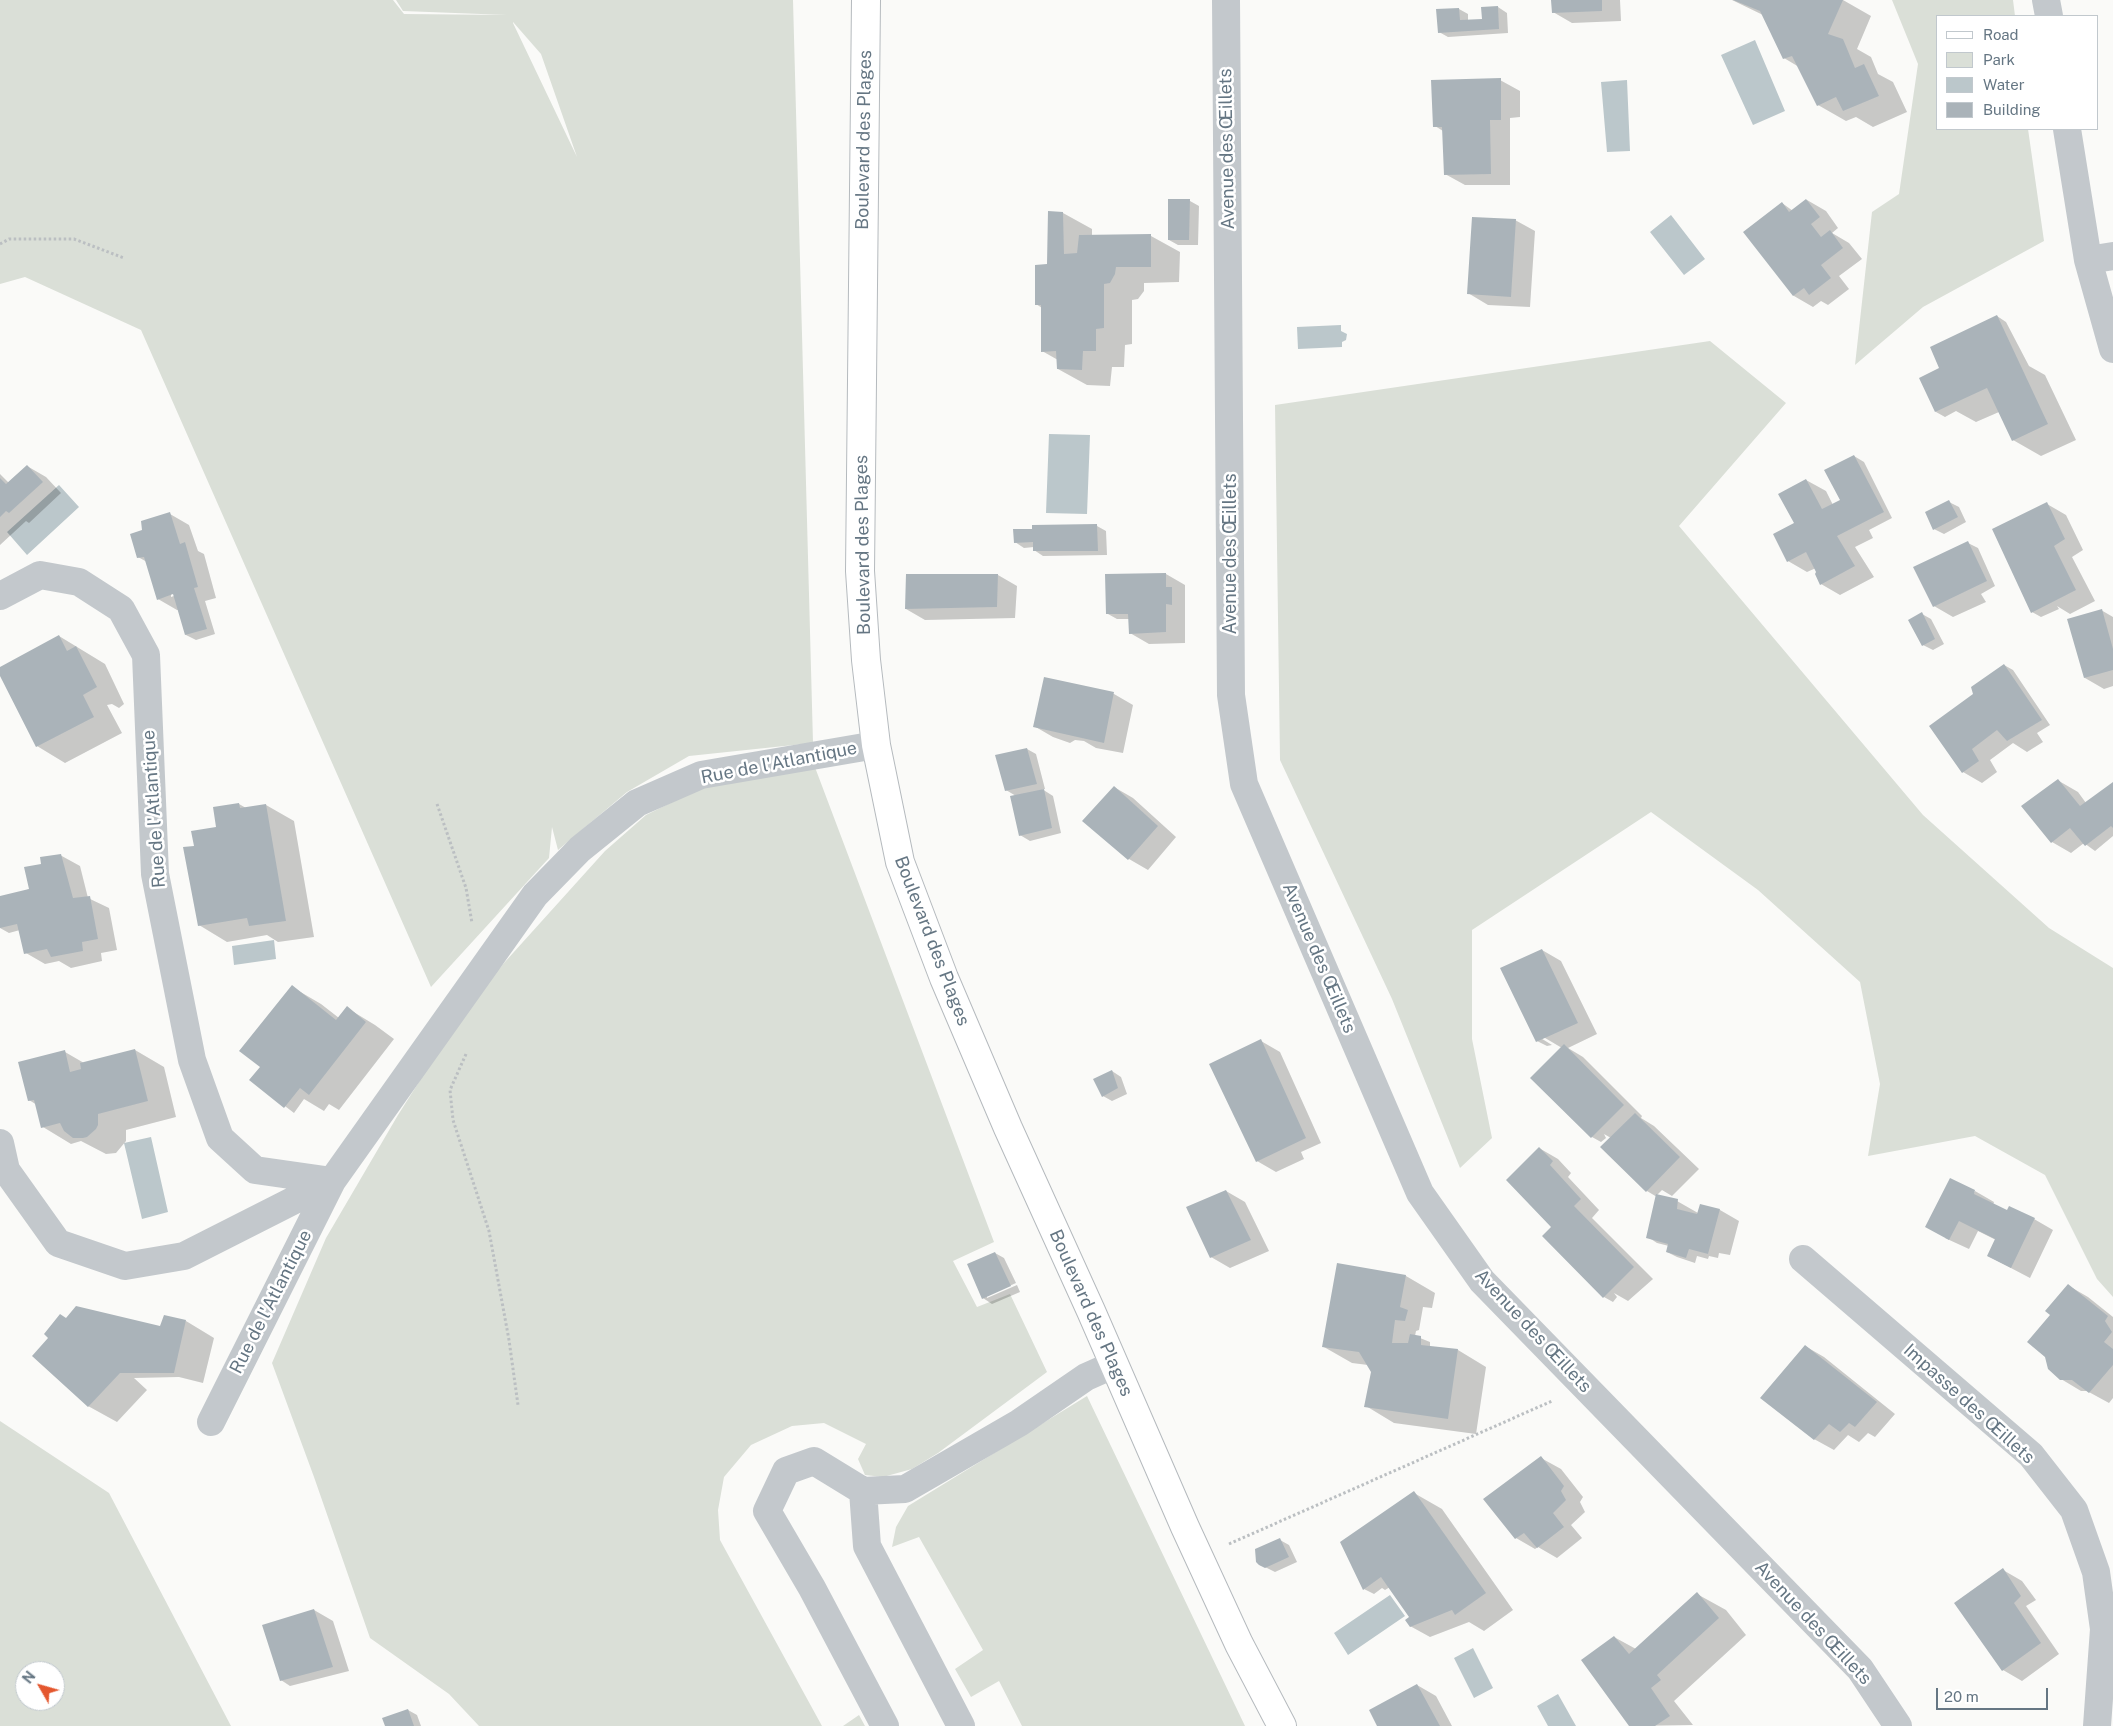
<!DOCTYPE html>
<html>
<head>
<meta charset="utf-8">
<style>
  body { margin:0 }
  #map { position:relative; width:2113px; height:1726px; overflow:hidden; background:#fafaf8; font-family:"Public Sans",sans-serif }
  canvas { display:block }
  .legend { position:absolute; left:1936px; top:15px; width:162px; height:115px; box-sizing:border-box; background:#fff; border:1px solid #c1c8cd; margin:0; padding:6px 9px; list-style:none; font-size:15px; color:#657683 }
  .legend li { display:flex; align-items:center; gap:10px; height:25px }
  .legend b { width:25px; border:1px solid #c1c8cd }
  .north { position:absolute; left:15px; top:1661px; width:50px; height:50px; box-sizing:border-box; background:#fff; border:1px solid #c1c8cd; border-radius:50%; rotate:308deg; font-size:14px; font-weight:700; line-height:20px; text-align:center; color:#657683 }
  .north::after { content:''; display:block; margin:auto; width:18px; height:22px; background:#e4572e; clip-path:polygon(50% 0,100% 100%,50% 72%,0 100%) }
  .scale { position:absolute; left:1936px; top:1688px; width:112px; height:22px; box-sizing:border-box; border:2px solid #657683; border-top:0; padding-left:6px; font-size:15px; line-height:18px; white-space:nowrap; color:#657683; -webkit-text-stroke:4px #fff; paint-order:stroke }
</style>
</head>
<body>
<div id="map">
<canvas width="2113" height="1726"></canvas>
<ul class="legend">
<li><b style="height:6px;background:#fff"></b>Road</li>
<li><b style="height:14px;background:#dadfd7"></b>Park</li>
<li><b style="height:14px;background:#bbc7cb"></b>Water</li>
<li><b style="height:14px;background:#aab3b9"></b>Building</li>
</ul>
<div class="north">N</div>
<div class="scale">20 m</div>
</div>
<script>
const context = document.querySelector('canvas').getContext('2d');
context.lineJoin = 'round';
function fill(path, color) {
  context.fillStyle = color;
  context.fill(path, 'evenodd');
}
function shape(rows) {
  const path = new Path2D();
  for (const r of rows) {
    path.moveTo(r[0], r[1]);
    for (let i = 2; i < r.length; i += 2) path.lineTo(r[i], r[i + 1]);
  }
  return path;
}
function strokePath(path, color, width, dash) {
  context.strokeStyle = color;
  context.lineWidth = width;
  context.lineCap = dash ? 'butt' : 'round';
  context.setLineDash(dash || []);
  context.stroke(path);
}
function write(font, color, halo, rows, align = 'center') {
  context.font = font + ' "Public Sans",sans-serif';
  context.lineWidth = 5;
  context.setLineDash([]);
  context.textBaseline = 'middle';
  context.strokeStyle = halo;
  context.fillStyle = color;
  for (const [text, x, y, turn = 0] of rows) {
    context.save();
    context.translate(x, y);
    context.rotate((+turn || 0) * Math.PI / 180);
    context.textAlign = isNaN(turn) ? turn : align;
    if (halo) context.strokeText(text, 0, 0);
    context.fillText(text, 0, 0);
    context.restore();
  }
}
const green = shape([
  [0,0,393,0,404,14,507,15,403,11,396,0,793,0,813,743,689,756,627,792,558,850,552,827,549,858,431,987,141,330,25,277,0,284],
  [513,22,541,54,577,157,513,23],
  [1892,0,2013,0,2015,16,1937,16,1937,129,2028,129,2044,241,1923,307,1855,365,1872,212,1899,194,1918,64],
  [1710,341,1786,403,1679,526,1923,815,2049,928,2113,968,2113,1297,2097,1279,2045,1175,1975,1136,1868,1156,1880,1084,1860,982,1758,890,1651,812,1472,930,1472,1039,1492,1138,1460,1168,1392,999,1280,760,1275,405],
  [813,762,994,1242,953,1261,977,1307,1010,1294,1047,1372,938,1453,912,1469,883,1477,865,1475,858,1459,866,1444,824,1423,792,1426,751,1445,724,1477,718,1510,720,1540,822,1726,479,1726,449,1694,370,1638,314,1477,272,1363,326,1238,398,1115,464,1011,504,963,605,851,646,815,713,782],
  [1087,1396,1245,1726,1022,1726,999,1681,971,1697,955,1669,983,1650,919,1537,892,1547,896,1527,908,1506],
  [0,1421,109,1493,231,1726,0,1726],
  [25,1671,55,1671,55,1701,25,1701],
  [859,1715,865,1726,843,1726]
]);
const water = shape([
  [1755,40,1785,111,1753,125,1721,55],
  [1627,80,1630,151,1607,152,1601,82],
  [1671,215,1705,259,1684,275,1650,232],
  [1341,325,1341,331,1347,334,1346,340,1342,342,1342,347,1298,349,1297,327],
  [1049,434,1090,435,1087,514,1046,513],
  [59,485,79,507,27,555,7,532],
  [274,940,276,959,234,965,232,946],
  [151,1137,168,1212,142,1219,124,1143],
  [1390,1595,1405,1616,1348,1655,1334,1633],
  [1473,1648,1493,1688,1474,1698,1454,1658],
  [1558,1694,1576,1726,1548,1726,1537,1706]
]);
const shadow = shape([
  [1553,0,1620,0,1621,21,1572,23,1553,12],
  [1732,0,1843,0,1871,16,1857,49,1871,57,1878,74,1893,82,1907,112,1873,127,1856,117,1846,121,1818,105,1799,67,1784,58,1763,15],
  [1498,7,1507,13,1508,33,1448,37,1439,32,1459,9,1468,14,1468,21,1483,20],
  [1500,80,1520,91,1520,117,1510,118,1510,185,1465,185,1445,174,1443,131,1435,126],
  [1807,200,1826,211,1838,228,1832,233,1849,243,1862,259,1839,276,1849,289,1828,305,1821,301,1813,307,1794,296,1745,232,1782,203,1793,211],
  [1169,201,1190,201,1199,206,1198,245,1178,245,1169,240],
  [1063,213,1092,229,1092,236,1151,236,1180,252,1179,282,1144,283,1144,291,1138,299,1132,300,1132,344,1125,345,1124,367,1112,367,1110,386,1087,385,1058,369,1058,360,1042,351,1042,308,1036,304],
  [1515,220,1535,231,1530,307,1488,305,1468,293],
  [1997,316,2006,322,2029,366,2045,375,2076,440,2041,456,2013,440,1999,412,1976,422,1956,411,1945,417,1936,412,1941,368],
  [1854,456,1864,462,1892,518,1869,530,1873,538,1855,547,1874,577,1840,595,1821,584,1816,568,1807,572,1788,561,1806,480,1826,491,1833,505,1840,501],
  [27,466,46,477,61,493,29,523,26,521,0,545,0,474,9,483],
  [1949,502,1959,507,1966,522,1944,534,1934,529],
  [2047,504,2066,515,2083,550,2072,557,2095,601,2070,614,2057,606,2059,609,2041,617,2032,612],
  [170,514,189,525,198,551,204,554,216,598,205,601,215,634,196,640,186,635,179,610,177,610,158,599,147,562,138,557,144,530],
  [179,592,180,594,171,597,171,594],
  [1097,526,1106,531,1107,555,1043,556,1034,550,1034,547,1024,548,1015,542],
  [1968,543,1978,548,1995,586,1981,594,1986,602,1953,617,1934,606],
  [1166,574,1185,585,1185,643,1149,644,1130,633,1129,619,1117,619,1108,614],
  [998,575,1017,586,1015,618,925,620,906,609],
  [2101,610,2113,617,2113,686,2104,689,2085,678],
  [1922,614,1931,619,1944,644,1933,650,1923,645],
  [59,636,105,664,124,704,119,708,112,704,107,705,122,733,65,763,37,746,0,673,0,668],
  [2004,665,2013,670,2050,725,2037,733,2043,742,2027,752,2013,743,1990,760,1997,772,1982,783,1963,772,1975,694],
  [1045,679,1114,694,1133,705,1123,753,1096,748,1084,741,1075,740,1070,743,1053,737,1034,726],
  [1027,749,1036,754,1045,789,1042,789,1053,796,1061,833,1030,841,1020,835,1016,796,1006,790],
  [2059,781,2078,792,2086,803,2113,784,2113,836,2095,851,2084,843,2071,853,2052,842],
  [1114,787,1133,798,1176,837,1148,870,1129,859],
  [239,804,246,808,266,805,294,821,314,937,278,942,267,935,227,942,199,925,195,847,217,828],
  [60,855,80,866,88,898,109,908,117,950,101,953,102,961,71,968,59,961,45,964,26,953,20,930,9,933,0,928,0,898,30,889,42,865],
  [1542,950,1561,961,1597,1034,1568,1048,1583,1057,1642,1116,1641,1118,1654,1126,1699,1169,1672,1196,1662,1190,1657,1195,1677,1201,1698,1213,1701,1205,1720,1210,1739,1221,1730,1255,1719,1253,1718,1258,1709,1256,1708,1259,1697,1256,1695,1263,1677,1257,1667,1252,1669,1246,1657,1243,1648,1237,1657,1197,1647,1191,1611,1138,1604,1134,1606,1138,1601,1142,1592,1137,1562,1048,1540,1035,1539,1037,1552,1045,1547,1046,1537,1041],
  [292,987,321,1004,339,1018,347,1008,375,1025,394,1039,339,1110,329,1104,324,1111,304,1099,294,1113,251,1080,261,1067],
  [1261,1041,1280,1052,1321,1143,1301,1152,1304,1159,1276,1172,1257,1161],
  [135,1050,164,1067,176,1117,126,1130,126,1141,116,1153,106,1154,81,1141,71,1144,43,1127,37,1105,29,1100,65,1052,84,1063],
  [1112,1071,1121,1077,1127,1094,1112,1101,1103,1096],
  [1539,1148,1558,1159,1571,1173,1568,1177,1599,1210,1592,1218,1653,1279,1628,1301,1614,1293,1617,1297,1613,1302,1604,1297,1544,1236,1553,1227],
  [1226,1191,1245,1202,1269,1251,1230,1268,1211,1257],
  [1975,1191,1994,1202,1993,1205,2007,1212,2034,1219,2053,1230,2030,1278,1988,1256,1996,1240,1978,1231,1969,1249,1945,1238],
  [995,1253,1004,1258,1016,1283,987,1296,987,1298,1017,1285,1020,1292,992,1304,983,1298],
  [1338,1265,1406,1276,1435,1293,1432,1308,1423,1307,1419,1330,1416,1331,1415,1336,1430,1342,1430,1347,1458,1350,1486,1367,1476,1434,1394,1423,1366,1406,1372,1372,1368,1365,1352,1363,1324,1347],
  [2069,1286,2088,1297,2113,1317,2113,1398,2109,1403,2087,1391,2081,1391,2061,1379,2052,1315],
  [66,1319,161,1328,186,1321,214,1338,203,1383,179,1377,134,1378,147,1390,117,1422,88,1406],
  [1805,1346,1824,1357,1895,1414,1875,1437,1868,1433,1859,1442,1848,1435,1834,1450,1814,1439],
  [1541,1458,1561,1469,1583,1497,1580,1502,1585,1512,1571,1525,1582,1538,1557,1558,1538,1547,1535,1549,1516,1538],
  [1414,1493,1442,1509,1513,1610,1484,1631,1469,1622,1430,1637,1410,1626,1411,1617,1390,1587,1385,1590,1382,1588,1374,1594,1364,1589],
  [1280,1540,1289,1545,1297,1562,1275,1572,1259,1564],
  [2003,1570,2022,1581,2036,1600,2026,1606,2059,1654,2022,1681,2003,1670],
  [1697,1594,1726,1610,1746,1635,1674,1701,1693,1725,1631,1726,1614,1637,1636,1649],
  [314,1610,333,1621,349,1671,290,1686,281,1680],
  [1417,1685,1436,1696,1452,1726,1378,1726],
  [408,1710,417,1715,421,1726,386,1726]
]);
const building = shape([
  [1551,0,1602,0,1602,11,1552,13],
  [1733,0,1843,0,1828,34,1843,39,1855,68,1864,64,1879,96,1843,111,1836,97,1817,106,1792,56,1783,59,1760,11],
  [1498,6,1499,29,1438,33,1436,9,1459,8,1460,20,1482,19,1481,7],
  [1501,78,1501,120,1490,120,1491,174,1444,175,1442,127,1433,127,1431,80],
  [1168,199,1190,199,1189,240,1168,240],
  [1806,199,1820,217,1811,224,1821,237,1830,230,1843,248,1821,265,1831,278,1809,295,1804,288,1793,296,1743,232,1782,202,1789,212],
  [1048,211,1063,212,1064,254,1077,253,1079,235,1151,234,1151,267,1116,267,1115,274,1110,283,1104,284,1104,328,1096,329,1096,351,1083,351,1082,370,1057,369,1056,351,1041,352,1041,305,1035,305,1035,265,1047,264],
  [1472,217,1516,219,1511,297,1467,294],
  [1997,315,2048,424,2012,441,1987,388,1935,412,1919,378,1939,368,1930,347],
  [1854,455,1884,512,1837,536,1855,566,1820,585,1815,574,1816,572,1806,552,1787,562,1773,534,1794,523,1778,494,1806,479,1822,509,1840,500,1824,470],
  [27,465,43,482,9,513,6,511,0,517,0,478,6,484],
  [1949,500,1958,517,1933,530,1925,512],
  [2047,502,2065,539,2054,546,2076,590,2031,613,1992,529],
  [170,512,180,544,185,542,198,587,194,588,207,629,185,635,173,594,157,600,144,557,137,558,130,534,142,530,141,521],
  [1097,524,1098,551,1033,551,1033,542,1014,543,1013,529,1032,529,1032,525],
  [1968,541,1987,581,1933,607,1913,567],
  [1166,573,1166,587,1172,587,1172,605,1166,604,1166,632,1129,634,1128,614,1106,614,1105,574],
  [906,574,998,574,997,607,905,609],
  [2102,609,2113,649,2113,670,2084,678,2067,619],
  [1922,612,1935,639,1922,646,1908,620],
  [59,635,67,651,76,646,97,687,83,695,94,717,36,747,0,676,0,667],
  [2004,664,2042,720,2007,741,1997,730,1972,749,1979,761,1962,773,1929,726,1973,694,1971,687],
  [1044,677,1114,692,1104,743,1033,727],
  [1027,748,1037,784,1005,791,995,755],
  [2058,779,2080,806,2113,782,2113,828,2111,826,2085,846,2070,828,2051,843,2021,806],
  [1114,786,1158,826,1128,860,1082,821],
  [1044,789,1052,828,1019,836,1010,796],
  [239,803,240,808,266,804,286,921,249,926,247,918,198,926,183,847,194,846,191,831,216,827,213,807],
  [61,854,73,898,90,896,98,939,82,942,83,951,51,957,47,949,24,954,17,924,0,928,0,896,29,889,24,867,41,864,40,857],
  [1542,949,1578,1023,1536,1042,1500,968],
  [292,985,336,1020,347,1006,366,1022,309,1095,300,1088,284,1108,249,1080,260,1067,239,1051],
  [1261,1039,1306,1138,1256,1162,1209,1064],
  [1564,1044,1624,1105,1591,1138,1530,1078],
  [135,1049,148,1101,98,1114,98,1125,96,1129,87,1137,83,1138,73,1138,64,1131,60,1123,41,1128,34,1100,28,1101,18,1062,65,1050,70,1072,81,1069,80,1063],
  [1112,1070,1118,1088,1102,1097,1093,1079],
  [1635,1113,1680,1157,1646,1192,1600,1147],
  [1539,1147,1553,1161,1550,1165,1581,1199,1574,1206,1634,1267,1603,1298,1542,1236,1551,1227,1506,1180],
  [1950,1178,1975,1190,1974,1194,2007,1210,2009,1206,2035,1218,2011,1268,1987,1256,1995,1239,1959,1221,1949,1240,1925,1227],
  [1226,1190,1251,1240,1210,1258,1186,1207],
  [1656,1194,1678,1199,1677,1209,1697,1214,1700,1204,1720,1209,1708,1254,1689,1249,1686,1258,1666,1252,1668,1244,1646,1238],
  [995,1252,1011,1286,982,1299,967,1264],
  [1337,1263,1406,1275,1400,1307,1408,1310,1405,1321,1395,1320,1392,1343,1408,1343,1410,1334,1421,1336,1421,1345,1458,1349,1448,1419,1364,1407,1371,1372,1359,1352,1322,1347],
  [2068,1284,2108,1316,2105,1321,2112,1332,2104,1342,2113,1349,2113,1365,2089,1393,2072,1380,2060,1380,2048,1369,2045,1357,2027,1342,2050,1315,2045,1311],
  [76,1306,160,1326,164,1315,186,1320,174,1373,120,1373,88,1407,32,1356,48,1338,44,1334,60,1314,66,1318],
  [1805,1345,1877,1402,1855,1427,1849,1423,1840,1432,1829,1424,1814,1440,1760,1398],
  [1541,1456,1564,1486,1561,1491,1566,1500,1553,1513,1564,1527,1537,1548,1524,1533,1515,1539,1483,1499],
  [1414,1491,1486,1593,1455,1615,1452,1610,1410,1627,1405,1620,1409,1617,1381,1577,1363,1590,1340,1542],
  [1280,1538,1289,1557,1265,1568,1259,1565,1256,1562,1255,1549],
  [2003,1568,2021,1596,2014,1603,2041,1643,2002,1671,1954,1603],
  [1697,1592,1719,1618,1657,1675,1661,1680,1651,1688,1670,1716,1655,1726,1629,1726,1581,1660,1614,1636,1629,1654],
  [314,1609,333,1667,280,1681,262,1625],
  [1417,1684,1440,1726,1377,1726,1369,1710],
  [408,1709,414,1726,385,1726,382,1718]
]);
const path = shape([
  [0,244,9,239,74,239,124,258],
  [437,804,466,888,472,923],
  [466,1054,450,1090,453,1120,489,1231,509,1340,518,1405],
  [1229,1544,1552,1401]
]);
const minor = shape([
  [1226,0,1231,695,1244,784,1420,1193,1482,1281,1860,1669,1898,1726],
  [2046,0,2049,16],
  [2067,129,2088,260,2113,349],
  [2088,260,2113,256],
  [0,596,40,575,79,582,121,609,146,655,155,874,192,1060,220,1138,255,1170,332,1181],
  [0,1143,6,1170,58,1243,125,1266,184,1256,332,1181],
  [1803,1259,2031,1455,2074,1510,2096,1572,2104,1629,2097,1726],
  [211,1422,332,1181,535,895,580,849,637,803,701,775,876,745],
  [863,1491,867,1546,961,1726],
  [885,1726,812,1588,767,1511,786,1471,814,1461,863,1491,905,1489,1019,1423,1086,1377,1113,1365]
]);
const major = shape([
  [866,0,860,571,866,660,876,745,900,862,944,978,1008,1128,1091,1311,1185,1527,1239,1644,1282,1726]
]);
const streetNames = [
  ["Boulevard des Plages",864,140,-89],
  ["Avenue des Œillets",1227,149,-91],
  ["Boulevard des Plages",863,545,-91],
  ["Avenue des Œillets",1230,554,-90],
  ["Rue de l'Atlantique",779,763,-11],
  ["Rue de l'Atlantique",154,809,-94],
  ["Boulevard des Plages",932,941,69],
  ["Avenue des Œillets",1319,958,67],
  ["Rue de l'Atlantique",271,1302,-63],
  ["Boulevard des Plages",1091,1313,66],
  ["Avenue des Œillets",1533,1331,47],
  ["Impasse des Œillets",1969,1404,42],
  ["Avenue des Œillets",1813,1623,47]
];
fill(green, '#dadfd7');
fill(water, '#bbc7cb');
fill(shadow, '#0003');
fill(building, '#aab3b9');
strokePath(major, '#b5babe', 30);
strokePath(path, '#bbbfc2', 3, [2.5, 2.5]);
strokePath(minor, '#c3c8cc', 28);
strokePath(major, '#fff', 28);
write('18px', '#657683', '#fff', streetNames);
</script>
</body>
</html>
